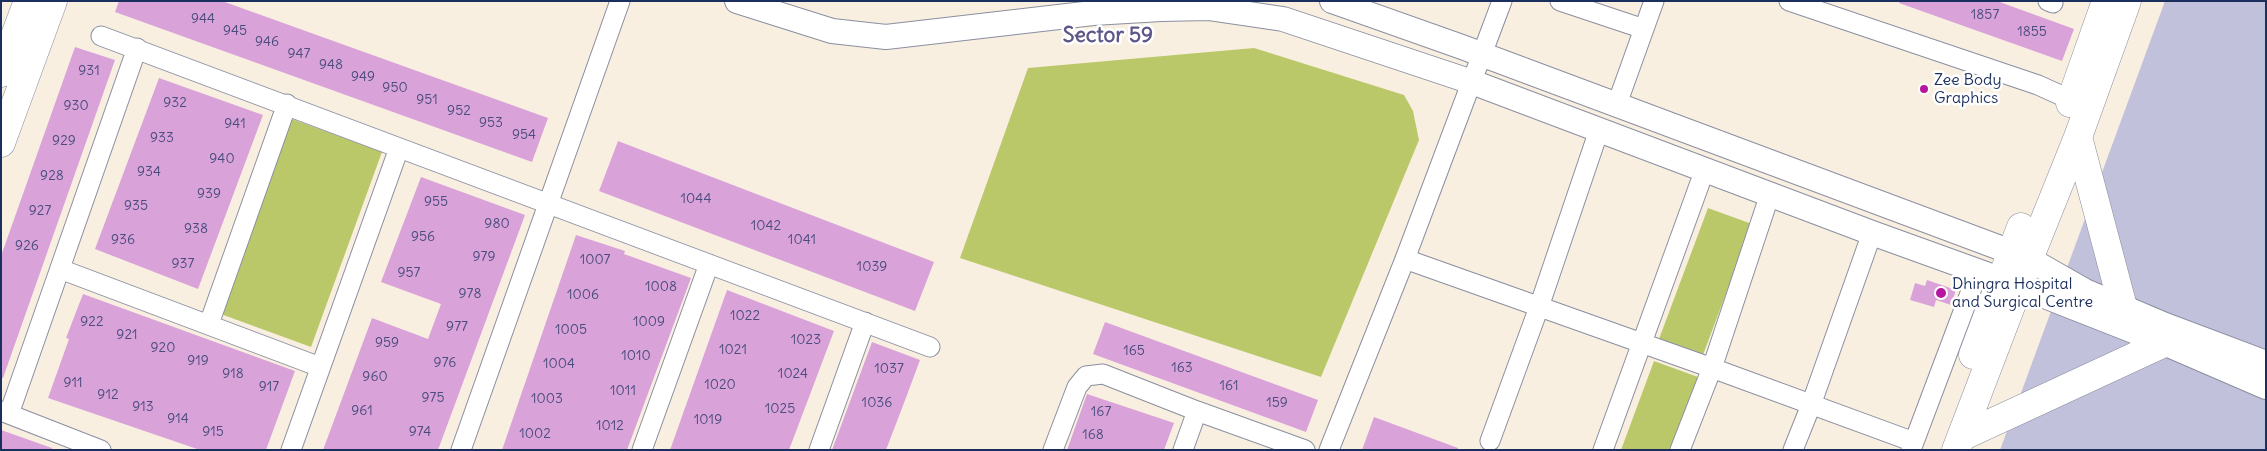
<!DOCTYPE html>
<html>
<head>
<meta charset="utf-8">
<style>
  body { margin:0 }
  #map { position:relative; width:2267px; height:451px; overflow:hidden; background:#f9efe1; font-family:Delius,sans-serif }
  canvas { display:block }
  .frame { position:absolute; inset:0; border:2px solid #1b2f5e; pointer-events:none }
</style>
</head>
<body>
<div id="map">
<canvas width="2267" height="451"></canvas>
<div class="frame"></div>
</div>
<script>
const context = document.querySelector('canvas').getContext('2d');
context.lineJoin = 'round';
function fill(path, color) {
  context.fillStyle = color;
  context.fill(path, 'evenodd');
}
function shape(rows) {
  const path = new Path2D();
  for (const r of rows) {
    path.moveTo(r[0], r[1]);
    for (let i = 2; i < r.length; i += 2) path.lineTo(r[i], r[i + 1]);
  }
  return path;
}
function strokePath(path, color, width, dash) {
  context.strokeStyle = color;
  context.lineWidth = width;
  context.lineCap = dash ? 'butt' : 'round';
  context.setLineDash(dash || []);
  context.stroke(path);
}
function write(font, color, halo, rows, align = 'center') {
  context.font = font + ' Delius,sans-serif';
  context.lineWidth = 5;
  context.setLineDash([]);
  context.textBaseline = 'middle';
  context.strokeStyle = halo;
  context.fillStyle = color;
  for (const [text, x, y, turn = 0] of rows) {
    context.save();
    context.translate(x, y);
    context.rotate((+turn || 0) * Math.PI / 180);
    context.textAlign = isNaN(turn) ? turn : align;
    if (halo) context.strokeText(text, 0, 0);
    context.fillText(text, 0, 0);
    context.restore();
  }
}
const industrial = shape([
  [2165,1,2266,1,2266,450,2000,450]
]);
const green = shape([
  [1254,48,1404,95,1413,111,1419,140,1321,377,960,258,1028,68],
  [289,118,382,152,311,347,218,313],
  [1708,208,1752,224,1703,355,1659,339],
  [1654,361,1698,377,1671,450,1621,450]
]);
const building = shape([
  [119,1,222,1,548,118,532,162,115,12],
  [1900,1,1997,1,2074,29,2062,61,1899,3],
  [75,47,115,60,3,378,1,378,1,256],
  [159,78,263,115,198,289,95,249],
  [618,141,934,262,915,311,599,191],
  [421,177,525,215,438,450,323,450,372,318,428,339,441,304,381,282],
  [576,235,625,251,624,254,691,278,627,450,502,450],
  [1927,280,1956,290,1951,305,1936,300,1934,307,1910,300,1915,283,1925,286],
  [727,290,834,331,789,450,670,450],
  [83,294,295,371,266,450,200,450,48,398,69,339,66,338],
  [1105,322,1318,400,1306,432,1093,354],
  [872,342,920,360,907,395,886,450,832,450],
  [1087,394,1174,423,1164,450,1067,450],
  [1374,417,1458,448,1458,450,1362,450],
  [1,430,52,448,51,450,1,450]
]);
const minor = shape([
  [1560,1,1644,29],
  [1789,1,2038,85,2071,100],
  [2048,1,2053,3],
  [101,36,930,347],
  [1617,104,1654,1],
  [1405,259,1712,368,1914,442],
  [60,269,320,367],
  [209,324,287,104],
  [1,411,101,450],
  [9,414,137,48],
  [1490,441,1539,307,1599,130],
  [291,450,399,148],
  [461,450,620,1],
  [642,450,709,264],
  [819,450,865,322],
  [1053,450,1077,387,1086,376,1103,374,1197,411,1305,450],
  [1183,450,1197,411],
  [1329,450,1405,259,1502,1],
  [1603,450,1705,169],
  [1680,450,1712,368,1770,194],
  [1793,450,1811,405,1872,233],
  [1911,450,1978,272]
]);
const tertiary = shape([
  [737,1,832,31,886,37,1093,13,1161,9,1208,8,1283,19,1472,82,1872,233,2019,286,2164,343,2266,387],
  [1332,1,1462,47,2011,252,2029,259,2085,291,2165,325,2266,363]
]);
const secondary = shape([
  [1,73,28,1],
  [2070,103,2106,1],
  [2078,137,2123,307],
  [1,143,53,1],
  [1973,355,2021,227],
  [1961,437,2164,343],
  [1956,450,2029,259,2078,137,2127,1]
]);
const markers = [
  [1924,89,5,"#b5179e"],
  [1941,293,6,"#b5179e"]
];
const numberNames = [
  ["1857",1985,15],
  ["944",203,19],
  ["945",235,31],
  ["1855",2032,32],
  ["946",267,42],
  ["947",299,54],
  ["948",331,65],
  ["931",89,71],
  ["949",363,77],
  ["950",395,88],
  ["951",427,100],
  ["932",175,103],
  ["930",76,106],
  ["952",459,111],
  ["953",491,123],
  ["941",235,124],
  ["954",524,135],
  ["933",162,138],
  ["929",64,141],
  ["940",222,159],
  ["934",149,172],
  ["928",52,176],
  ["939",209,194],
  ["1044",696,199],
  ["955",436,202],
  ["935",136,206],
  ["927",40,211],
  ["980",497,224],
  ["1042",766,226],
  ["938",196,229],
  ["956",423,237],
  ["936",123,240],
  ["1041",802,240],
  ["926",27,246],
  ["979",484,257],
  ["1007",595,260],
  ["937",183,264],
  ["1039",872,267],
  ["957",409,273],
  ["1008",661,287],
  ["978",470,294],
  ["1006",583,295],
  ["1022",745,316],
  ["922",92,322],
  ["1009",649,322],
  ["977",457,327],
  ["1005",571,330],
  ["921",127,335],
  ["1023",806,340],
  ["959",387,343],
  ["920",163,348],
  ["1021",733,350],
  ["165",1134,351],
  ["1010",636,356],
  ["919",198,361],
  ["976",445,363],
  ["1004",559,364],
  ["163",1182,368],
  ["1037",889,369],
  ["918",233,374],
  ["1024",793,374],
  ["960",375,377],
  ["911",73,383],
  ["1020",720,385],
  ["161",1229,386],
  ["917",269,387],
  ["1011",623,391],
  ["912",108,395],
  ["975",433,398],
  ["1003",547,399],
  ["1036",877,403],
  ["159",1277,403],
  ["913",143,407],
  ["1025",780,409],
  ["961",362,411],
  ["167",1101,412],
  ["914",178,419],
  ["1019",708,420],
  ["1012",610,426],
  ["915",213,432],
  ["974",420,432],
  ["1002",535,434],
  ["168",1093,435]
];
const poiNames = [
  ["Zee Body",1934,80],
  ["Graphics",1934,98],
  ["Dhingra Hospital",1952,284],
  ["and Surgical Centre",1952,302]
];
const districtNames = [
  ["Sector 59",1108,36]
];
fill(industrial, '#c2c1dc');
fill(green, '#bac86a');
fill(building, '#d9a3da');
strokePath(minor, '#8a8fa0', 21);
strokePath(tertiary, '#8a8fa0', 26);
strokePath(secondary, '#8a8fa0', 29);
strokePath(minor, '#fff', 19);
strokePath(tertiary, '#fff', 24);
strokePath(secondary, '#fff', 28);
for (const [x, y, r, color] of markers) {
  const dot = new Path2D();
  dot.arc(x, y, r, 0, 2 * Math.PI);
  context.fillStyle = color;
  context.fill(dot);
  strokePath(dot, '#fff', 2);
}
write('14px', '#4a4c7d', null, numberNames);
write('16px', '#1b2f5e', '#fff', poiNames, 'left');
write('bold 21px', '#5e5889', '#fff', districtNames);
</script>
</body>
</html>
